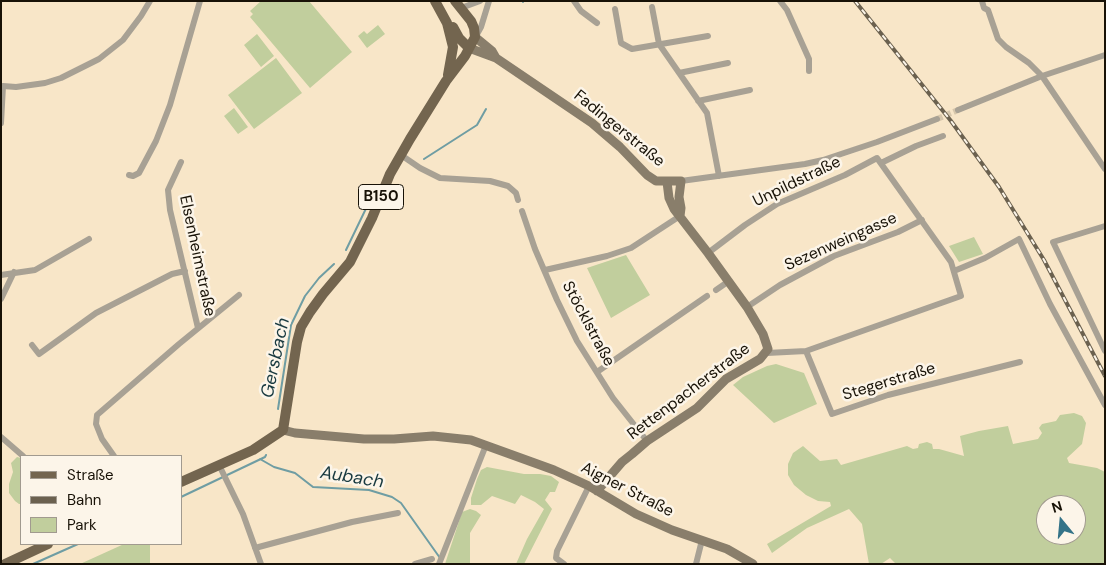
<!DOCTYPE html>
<html>
<head>
<meta charset="utf-8">
<style>
  body { margin:0 }
  #map { position:relative; width:1106px; height:565px; overflow:hidden; background:#f8e6c8; font-family:"DM Sans",sans-serif }
  canvas { display:block }
  .frame { position:absolute; inset:0; border:2px solid #181207; pointer-events:none }
  .legend { position:absolute; left:20px; top:455px; width:162px; height:90px; box-sizing:border-box; background:#fcf5e9; border:1px solid #a19a8f; margin:0; padding:6px 9px; list-style:none; font-size:15px; color:#181207 }
  .legend li { display:flex; align-items:center; gap:10px; height:25px }
  .legend b { width:25px; border:1px solid #a19a8f }
  .north { position:absolute; left:1036px; top:495px; width:50px; height:50px; box-sizing:border-box; background:#fcf5e9; border:1px solid #a19a8f; border-radius:50%; rotate:343deg; font-size:14px; font-weight:700; line-height:20px; text-align:center; color:#181207 }
  .north::after { content:''; display:block; margin:auto; width:18px; height:22px; background:#347388; clip-path:polygon(50% 0,100% 100%,50% 72%,0 100%) }
</style>
</head>
<body>
<div id="map">
<canvas width="1106" height="565"></canvas>
<div class="frame"></div>
<ul class="legend">
<li><b style="height:6px;background:#73654f"></b>Straße</li>
<li><b style="height:6px;background:#6b614f"></b>Bahn</li>
<li><b style="height:14px;background:#c1ce9d"></b>Park</li>
</ul>
<div class="north">N</div>
</div>
<script>
const context = document.querySelector('canvas').getContext('2d');
context.lineJoin = 'round';
function fill(path, color) {
  context.fillStyle = color;
  context.fill(path, 'evenodd');
}
function shape(rows) {
  const path = new Path2D();
  for (const r of rows) {
    path.moveTo(r[0], r[1]);
    for (let i = 2; i < r.length; i += 2) path.lineTo(r[i], r[i + 1]);
  }
  return path;
}
function strokePath(path, color, width, dash) {
  context.strokeStyle = color;
  context.lineWidth = width;
  context.lineCap = dash ? 'butt' : 'round';
  context.setLineDash(dash || []);
  context.stroke(path);
}
function write(font, color, halo, rows, align = 'center') {
  context.font = font + ' "DM Sans",sans-serif';
  context.lineWidth = 5;
  context.setLineDash([]);
  context.textBaseline = 'middle';
  context.strokeStyle = halo;
  context.fillStyle = color;
  for (const [text, x, y, turn = 0] of rows) {
    context.save();
    context.translate(x, y);
    context.rotate((+turn || 0) * Math.PI / 180);
    context.textAlign = isNaN(turn) ? turn : align;
    if (halo) context.strokeText(text, 0, 0);
    context.fillText(text, 0, 0);
    context.restore();
  }
}
const green = shape([
  [261,1,309,1,352,52,310,88,250,17,253,14,250,11],
  [378,25,385,34,367,48,358,36,364,31,367,34],
  [257,34,274,56,261,67,244,45],
  [276,58,302,93,254,129,228,95],
  [234,108,248,127,238,134,224,116],
  [974,237,983,254,959,262,949,246],
  [626,255,650,295,611,318,587,268],
  [776,364,804,373,817,404,774,423,733,385,743,377,767,366],
  [1074,413,1082,416,1086,423,1082,444,1067,458,1069,463,1097,468,1105,472,1105,564,896,564,890,558,881,564,869,564,862,524,849,509,807,528,772,553,767,544,831,506,830,502,818,501,806,495,794,485,788,475,788,464,793,453,803,446,820,461,837,459,841,465,907,446,913,449,918,448,919,444,927,442,932,444,933,449,939,449,964,456,960,436,979,431,1008,426,1013,444,1038,439,1042,433,1039,428,1042,424,1056,421,1060,415],
  [1046,505,1076,505,1076,535,1046,535],
  [17,457,21,458,21,504,19,504,15,501,9,493,9,484,13,472,11,463],
  [487,467,524,474,540,474,551,476,559,482,555,492,550,492,545,500,552,509,524,564,516,564,527,539,544,509,535,502,521,495,515,504,492,496,481,505,471,505,471,498,477,479,481,470],
  [470,509,476,511,481,515,470,533,470,564,445,564,462,512],
  [124,544,150,544,150,564,80,564]
]);
const stream = shape([
  [523,1,523,2],
  [424,159,477,125,486,109],
  [346,250,373,194],
  [278,409,291,325,305,296,319,278,334,264],
  [260,459,274,467,295,473,313,487,369,490,392,497,401,503,440,558],
  [181,497,265,457,266,455],
  [33,564,78,544]
]);
const streetTunnel = shape([
  [937,119,958,110]
]);
const street = shape([
  [574,1,581,11,597,23],
  [780,1,787,10,809,59,809,71],
  [982,1,984,8,988,10,998,39,1006,47,1029,63,1042,76,1105,169],
  [652,7,659,44,707,113,719,176],
  [461,8,480,1],
  [615,9,621,43,632,49,708,36],
  [476,36,481,27,489,1],
  [679,73,728,63],
  [698,101,750,90],
  [958,110,1042,76,1105,55],
  [1,123,3,86,16,87,45,83,61,78,99,59,123,40,141,16,150,1],
  [401,155,420,168,440,178,490,181,508,186,516,193,518,200],
  [181,162,168,190,170,210,198,328],
  [881,163,916,146,943,136],
  [129,175,133,176,139,173,156,141,170,105,200,1],
  [681,181,805,164,823,160,877,142,937,119],
  [522,211,535,249,557,300,577,341,613,398,647,441],
  [1105,226,1053,242,1105,351],
  [708,253,745,225,777,204,845,175,877,158,951,262,961,296,806,351,767,353],
  [545,270,607,256,631,248,680,216],
  [954,271,985,258,1019,239,1050,304,1105,405],
  [1,275,35,270,89,239],
  [716,290,729,281],
  [1,299,14,272],
  [747,307,780,285,834,256,898,232,922,220],
  [32,345,39,354,96,313,172,274,185,271],
  [806,351,832,414,888,395,1020,362],
  [597,372,707,296],
  [1,437,23,456],
  [114,456,102,439,96,424,97,415,179,344,239,295],
  [219,465,243,514,261,564],
  [255,548,352,522,398,513],
  [415,564,432,559],
  [439,564,486,445],
  [564,564,556,558,557,551,589,486],
  [696,564,702,540]
]);
const secondary = shape([
  [475,37,492,51,496,58],
  [469,48,496,58,592,123,620,147,647,175,656,181,681,181,679,197,681,208,680,216],
  [283,430,295,433,364,439,394,439,433,436,471,440,554,470,589,486,636,514,672,530,727,549,753,564],
  [597,491,622,462,632,454,647,441,697,408,726,379,760,359,768,349,763,334,747,307,708,253,674,209,669,198,667,182]
]);
const primary = shape([
  [435,1,447,23,453,47,448,75],
  [453,27,459,38,469,48],
  [181,482,253,450,283,430,297,342,301,327,310,312,323,294,350,262,372,218,390,174,410,139,446,81,465,56,475,37,474,28,471,21,455,1],
  [5,564,48,544]
]);
const rail = shape([
  [855,1,951,121,999,187,1044,260,1105,376]
]);
const shields = [
  [381,197,45]
];
const shieldNames = [
  ["B150",381,197]
];
const streetNames = [
  ["Fadingerstraße",619,129,39],
  ["Unpildstraße",797,182,-26],
  ["Sezenweingasse",841,242,-24],
  ["Elsenheimstraße",197,256,78],
  ["Stöcklstraße",588,324,62],
  ["Stegerstraße",889,382,-17],
  ["Rettenpacherstraße",689,392,-37],
  ["Aigner Straße",627,490,27]
];
const waterNames = [
  ["Gersbach",276,358,-78],
  ["Aubach",352,478,9]
];
fill(green, '#c1ce9d');
strokePath(stream, '#6f9da3', 2);
strokePath(streetTunnel, '#d6c6ab', 6, [6, 3]);
strokePath(street, '#a8a194', 6);
strokePath(secondary, '#897e6b', 9);
strokePath(primary, '#73654f', 10);
strokePath(rail, '#6b614f', 4);
strokePath(rail, '#fcf5e9', 2, [5.5]);
for (const [x, y, w] of shields) {
  const box = new Path2D();
  box.roundRect(x - w / 2, y - 12.5, w, 25, 4);
  context.fillStyle = '#fcf5e9';
  context.fill(box);
  strokePath(box, '#181207', 1);
}
write('bold 15px', '#181207', null, shieldNames);
write('16px', '#181207', '#fcf5e9', streetNames);
write('italic 18px', '#193a40', '#fcf5e9', waterNames);
</script>
</body>
</html>
